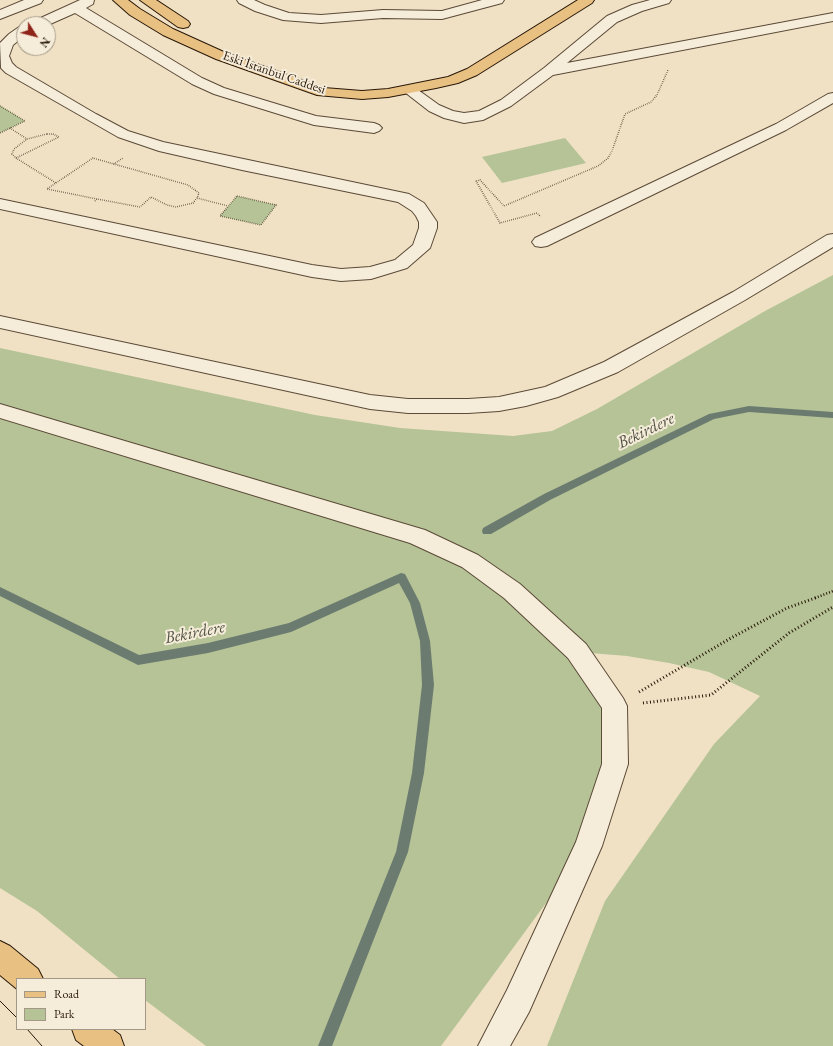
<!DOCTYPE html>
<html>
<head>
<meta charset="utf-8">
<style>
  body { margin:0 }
  #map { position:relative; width:833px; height:1046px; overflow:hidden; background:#f0e1c4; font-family:"EB Garamond",serif }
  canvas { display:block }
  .legend { position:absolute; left:16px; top:978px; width:130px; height:52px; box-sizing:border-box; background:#f5ecd9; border:1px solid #a39785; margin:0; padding:5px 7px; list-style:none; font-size:12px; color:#281708 }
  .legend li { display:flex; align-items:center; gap:8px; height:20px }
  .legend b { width:20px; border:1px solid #a39785 }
  .north { position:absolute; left:16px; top:16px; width:40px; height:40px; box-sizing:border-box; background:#f5ecd9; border:1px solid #a39785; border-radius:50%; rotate:126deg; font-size:11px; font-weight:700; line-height:16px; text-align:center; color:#281708 }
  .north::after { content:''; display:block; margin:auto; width:14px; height:18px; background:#8f2418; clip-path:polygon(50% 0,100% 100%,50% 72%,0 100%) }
</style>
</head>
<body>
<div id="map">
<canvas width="833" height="1046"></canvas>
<ul class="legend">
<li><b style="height:5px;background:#e8c082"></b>Road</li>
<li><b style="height:11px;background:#b5c397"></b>Park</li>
</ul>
<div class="north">N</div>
</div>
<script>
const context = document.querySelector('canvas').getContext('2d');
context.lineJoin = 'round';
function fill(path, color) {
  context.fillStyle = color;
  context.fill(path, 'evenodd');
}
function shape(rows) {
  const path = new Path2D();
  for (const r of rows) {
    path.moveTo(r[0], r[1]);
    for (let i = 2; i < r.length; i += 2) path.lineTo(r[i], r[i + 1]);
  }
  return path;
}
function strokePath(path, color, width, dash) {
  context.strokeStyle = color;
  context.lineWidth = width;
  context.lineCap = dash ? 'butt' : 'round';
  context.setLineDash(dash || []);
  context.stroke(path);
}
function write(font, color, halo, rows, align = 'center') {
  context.font = font + ' "EB Garamond",serif';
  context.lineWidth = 4;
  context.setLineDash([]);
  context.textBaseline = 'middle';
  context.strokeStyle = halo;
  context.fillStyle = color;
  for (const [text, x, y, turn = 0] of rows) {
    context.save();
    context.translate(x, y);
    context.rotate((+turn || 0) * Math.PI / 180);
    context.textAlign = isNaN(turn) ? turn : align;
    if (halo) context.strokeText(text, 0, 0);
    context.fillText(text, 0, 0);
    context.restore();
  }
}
const green = shape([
  [0,106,1,106,25,121,0,133],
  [565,138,586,163,502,183,482,157],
  [237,196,276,205,261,225,220,216],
  [833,275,833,1046,547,1046,605,901,714,744,760,696,709,672,669,663,627,656,578,652,614,706,588,846,441,1046,206,1046,145,1000,145,979,120,979,37,911,0,888,0,348,315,415,400,428,513,436,552,431,597,409,765,311]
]);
const stream = shape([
  [749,406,833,412,833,418,749,412,714,419,550,500,491,534,483,534,482,531,483,528,544,494,709,414,749,406],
  [401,573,405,574,420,603,430,641,434,685,424,773,408,852,332,1046,318,1046,396,852,412,773,422,685,420,641,410,603,399,583,291,632,208,653,138,665,0,596,0,587,139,655,208,643,289,623,401,573]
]);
const pathFar2 = shape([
  [0,106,25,121,0,133],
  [10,128,27,139],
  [47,134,53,134,59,137,16,158,12,154,14,149,27,139,47,134],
  [16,158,56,183],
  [476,181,480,180,504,206,598,166,608,158,612,151,625,114,651,102,657,95,668,70],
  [476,181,500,223,537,213,540,216],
  [237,196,276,205,261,225,220,216,237,196],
  [197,198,228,206],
  [97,199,47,189,93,158,114,164],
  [95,201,97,199,140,207,151,197,167,205,176,207,193,203,197,198,199,193,188,185,114,164,123,158]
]);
const pathFar1 = shape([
  [815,598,833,591]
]);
const path = shape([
  [639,692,731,638,787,608,818,597],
  [643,703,711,695,789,633,833,607]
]);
const minor = shape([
  [24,0,43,0,41,3,0,19,0,10,24,0],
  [80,0,94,0,93,4,86,8,202,78,224,88,316,116,374,123,379,125,382,128,379,131,374,133,314,125,214,94,192,84,75,13,48,25,32,24,34,21,80,0],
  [237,0,254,0,265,5,289,13,321,15,383,10,442,11,482,0,504,0,502,3,442,19,383,18,321,23,283,20,255,11,239,3,237,0],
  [650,0,671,0,669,3,642,11,617,22,567,63,833,13,833,21,553,75,511,106,483,120,464,123,444,118,429,111,402,90,404,87,409,86,414,87,439,105,453,111,464,113,479,111,501,100,544,68,607,16,632,5,650,0],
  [24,26,24,36,13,45,9,56,12,63,16,67,96,114,128,131,163,142,409,194,424,203,437,222,437,228,430,248,407,268,371,279,341,281,312,277,0,209,0,199,312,265,341,269,370,267,395,260,413,245,419,228,419,222,416,216,412,211,398,202,242,170,159,151,118,137,6,73,1,68,0,43,9,34,19,27,24,26],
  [833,93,833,103,786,130,547,246,541,247,535,246,532,242,535,238,776,124,828,94,833,93],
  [833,234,833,247,745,300,618,372,558,397,526,406,499,411,468,413,408,413,370,409,0,328,0,316,370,395,408,399,468,399,499,397,545,387,604,362,733,292,827,235,833,234],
  [0,404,425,530,478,555,520,584,586,644,623,698,627,706,628,764,602,846,529,1012,510,1046,478,1046,507,990,576,842,602,764,602,708,568,658,504,598,462,567,410,543,0,418,0,404]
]);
const major = shape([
  [113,0,128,0,140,9,173,29,226,53,324,88,362,91,388,89,448,77,467,69,578,0,594,0,592,3,477,75,458,83,436,88,388,97,362,99,317,95,216,59,163,35,130,15,113,0],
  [140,0,156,0,188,21,190,24,188,27,183,28,178,27,140,0],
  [0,941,10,946,38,969,43,979,17,979,17,989,0,975,0,941],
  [72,1029,112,1029,120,1035,124,1046,84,1046,76,1040,72,1029]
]);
const tram = shape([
  [0,1001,17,1018],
  [27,1029,42,1046]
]);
const farStreetnames = [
  ["Eski İstanbul Caddesi",274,73,19]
];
const waterNames = [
  ["Bekirdere",646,431,-26],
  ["Bekirdere",195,633,-11]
];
fill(green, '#b5c397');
fill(stream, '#6c7b6f');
strokePath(minor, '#5a4a37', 2);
strokePath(major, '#281708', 2);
strokePath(pathFar2, '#281708', 1.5, [0.5, 1.5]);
strokePath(pathFar1, '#281708', 2.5, [1, 2]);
strokePath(path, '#281708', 3, [1, 2.5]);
fill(minor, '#f5ecd9');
fill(major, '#e8c082');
strokePath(tram, '#281708', 1);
write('13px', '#281708', '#f5ecd9', farStreetnames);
write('italic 17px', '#505144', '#f5ecd9', waterNames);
</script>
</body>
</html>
